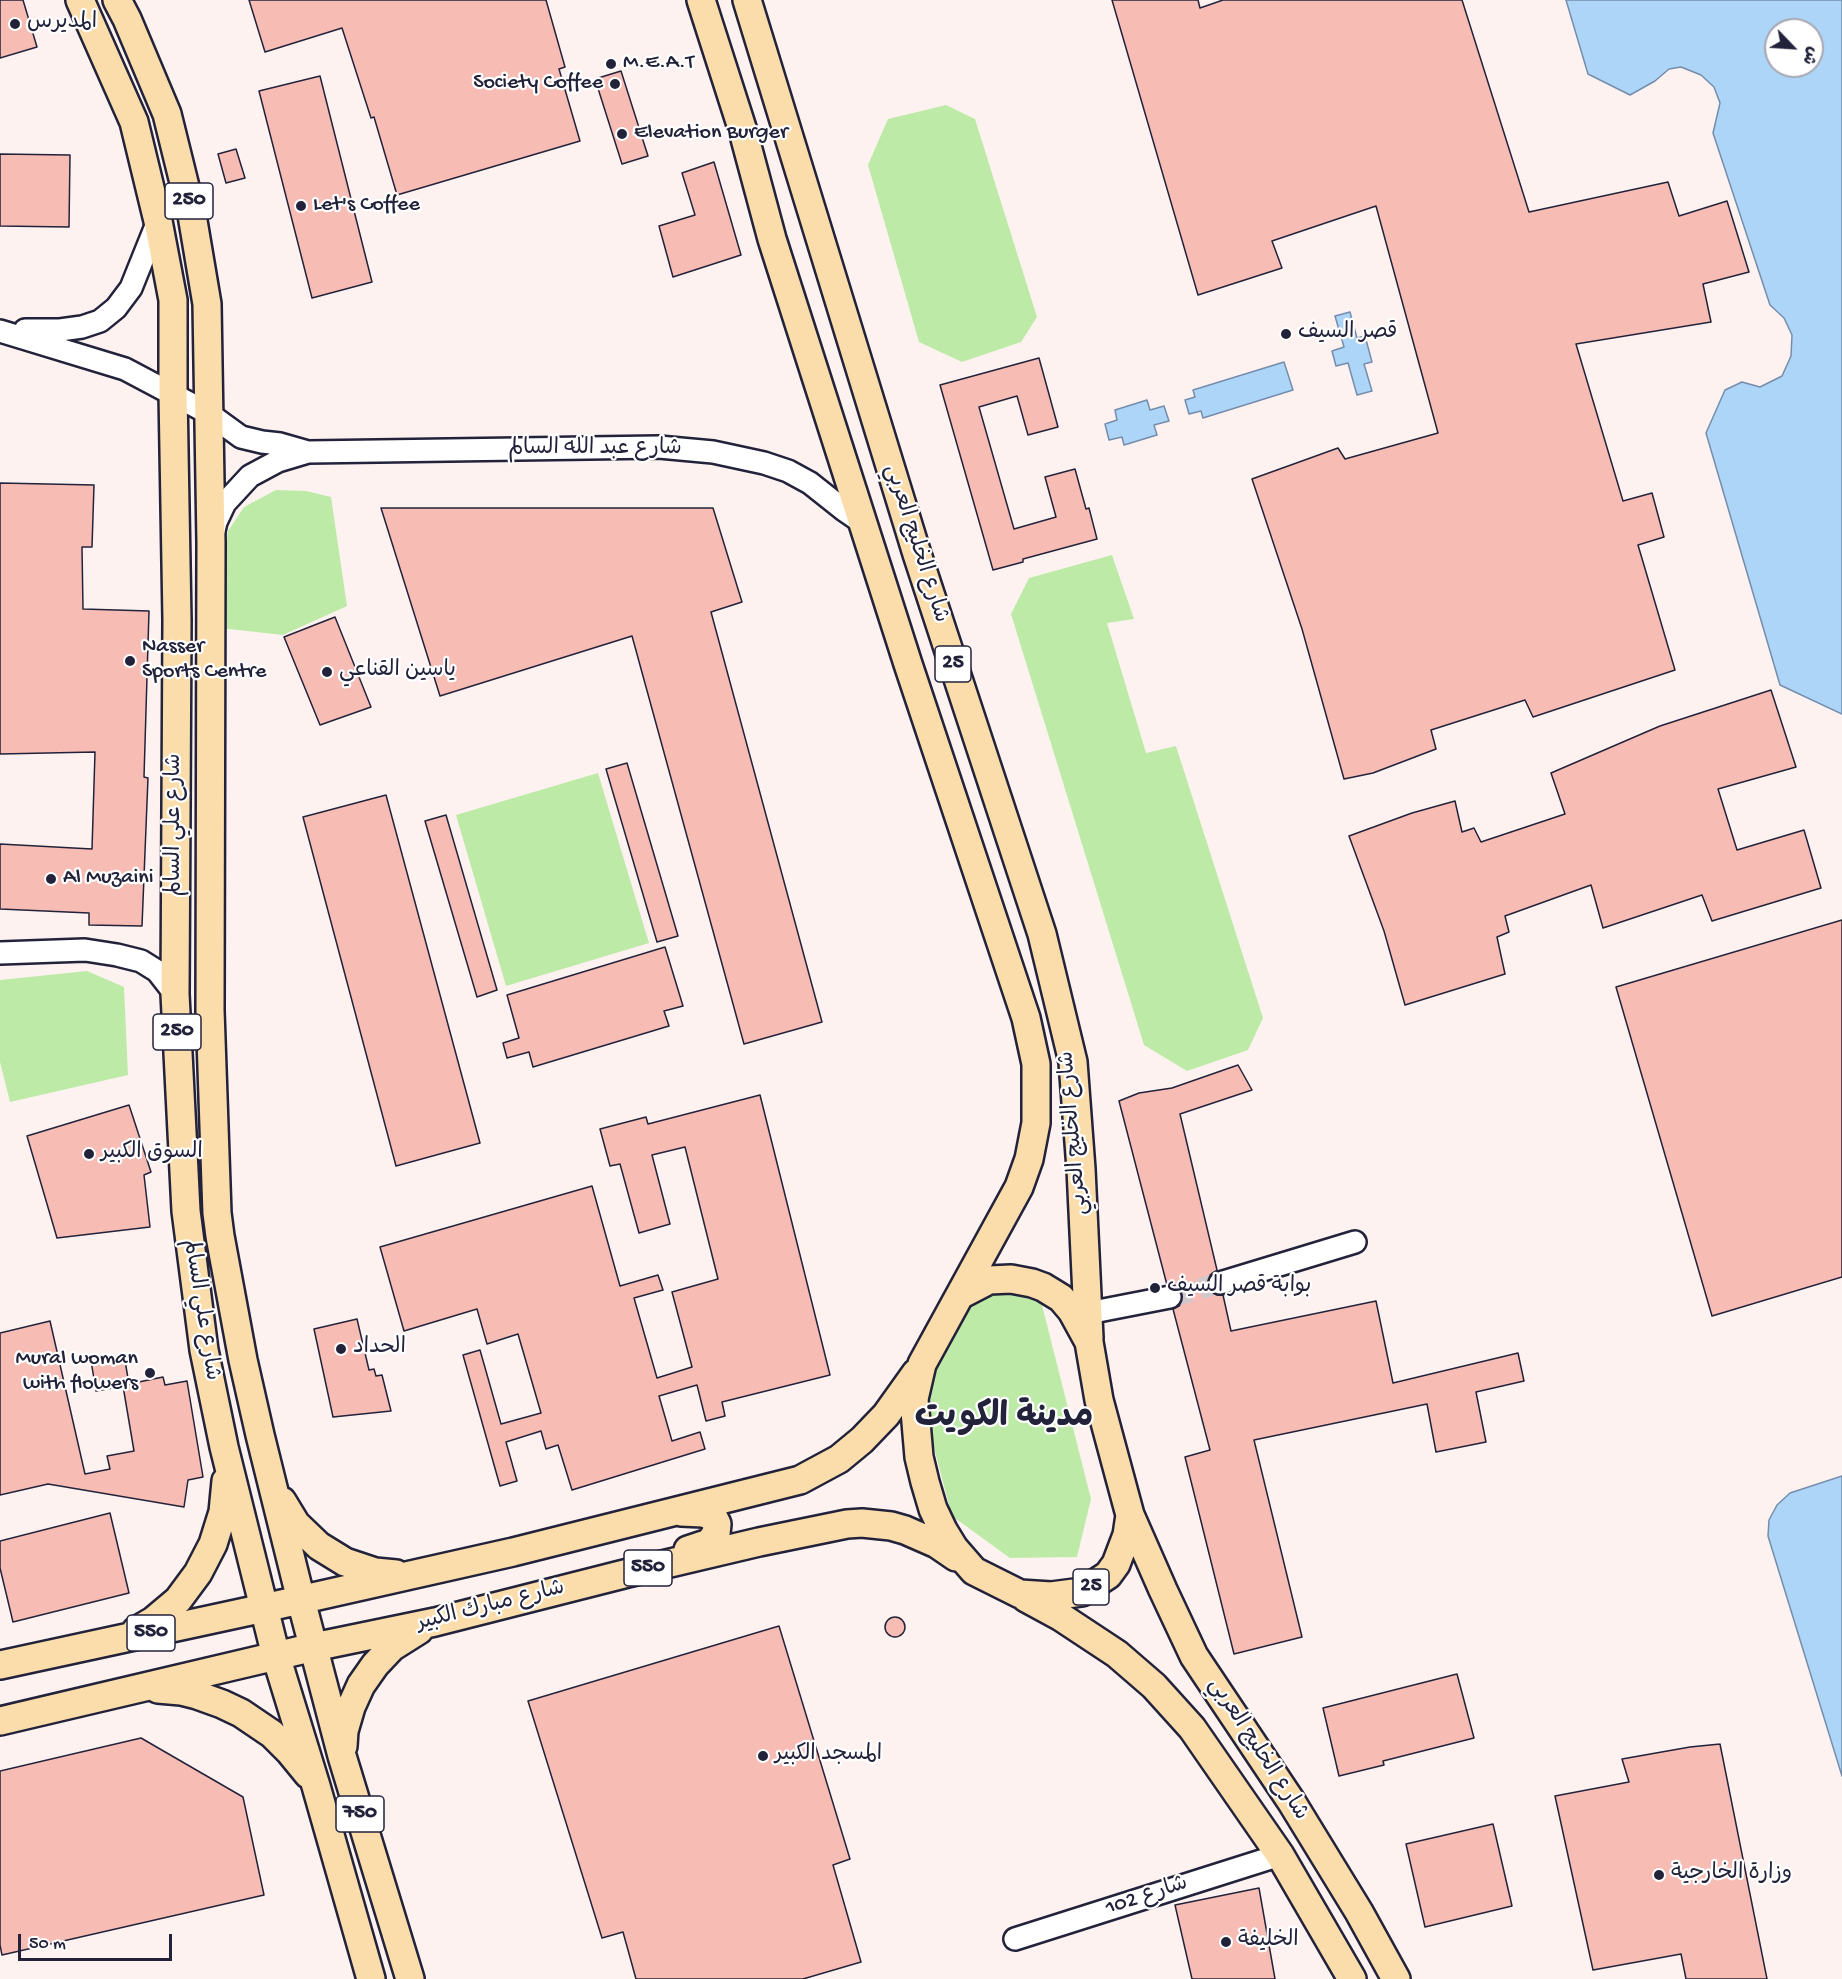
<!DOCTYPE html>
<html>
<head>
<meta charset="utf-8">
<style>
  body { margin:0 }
  #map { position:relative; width:1842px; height:1979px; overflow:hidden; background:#fdf2f0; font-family:"Gochi Hand","Playpen Sans Arabic",sans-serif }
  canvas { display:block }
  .north { position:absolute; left:1764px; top:18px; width:60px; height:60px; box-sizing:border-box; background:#fff; border:2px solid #a7a7b1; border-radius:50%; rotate:115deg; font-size:16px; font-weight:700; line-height:24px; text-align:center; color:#22223b }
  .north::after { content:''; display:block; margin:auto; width:21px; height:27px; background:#22223b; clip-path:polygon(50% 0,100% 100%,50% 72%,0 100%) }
  .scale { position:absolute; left:18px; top:1934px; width:154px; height:27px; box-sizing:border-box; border:3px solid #22223b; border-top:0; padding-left:8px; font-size:18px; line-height:21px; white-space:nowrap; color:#22223b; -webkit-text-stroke:4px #fff; paint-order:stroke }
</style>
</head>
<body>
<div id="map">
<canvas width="1842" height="1979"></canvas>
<div class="north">ش</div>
<div class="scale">50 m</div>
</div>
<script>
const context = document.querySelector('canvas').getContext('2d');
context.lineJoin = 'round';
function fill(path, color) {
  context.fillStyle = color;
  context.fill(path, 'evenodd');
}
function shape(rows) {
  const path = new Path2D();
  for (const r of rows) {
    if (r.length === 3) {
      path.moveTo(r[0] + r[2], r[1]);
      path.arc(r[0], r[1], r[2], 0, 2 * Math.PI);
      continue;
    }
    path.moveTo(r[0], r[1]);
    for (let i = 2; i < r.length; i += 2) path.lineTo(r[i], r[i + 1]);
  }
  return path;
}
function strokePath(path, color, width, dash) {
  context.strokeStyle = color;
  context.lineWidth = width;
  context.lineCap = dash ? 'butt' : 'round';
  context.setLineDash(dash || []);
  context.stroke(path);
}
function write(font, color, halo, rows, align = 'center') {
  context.font = font + ' "Gochi Hand","Playpen Sans Arabic",sans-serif';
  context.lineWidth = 4.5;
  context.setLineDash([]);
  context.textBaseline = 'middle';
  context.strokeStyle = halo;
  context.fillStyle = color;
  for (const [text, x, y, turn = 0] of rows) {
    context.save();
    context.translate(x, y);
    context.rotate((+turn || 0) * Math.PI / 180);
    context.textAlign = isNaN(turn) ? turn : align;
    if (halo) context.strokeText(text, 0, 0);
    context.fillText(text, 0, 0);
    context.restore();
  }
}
const green = shape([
  [946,105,975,119,1037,317,1021,342,962,362,919,342,868,165,888,119],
  [276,490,306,491,331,497,347,606,283,635,220,628,221,570,228,531,244,507],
  [1112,555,1134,619,1107,623,1146,753,1176,746,1263,1018,1248,1050,1187,1071,1144,1045,1011,614,1029,578],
  [598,773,649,943,506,986,456,815],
  [87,971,124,987,128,1075,10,1102,0,1062,0,980],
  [1004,1285,1039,1293,1091,1499,1077,1557,1010,1558,952,1516,933,1444,924,1366,961,1299]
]);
const water = shape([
  [1566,0,1842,0,1842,714,1780,685,1706,433,1725,390,1742,382,1760,387,1782,376,1791,356,1792,335,1784,318,1770,305,1713,133,1720,103,1714,87,1701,75,1681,67,1669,69,1655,81,1630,95,1588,74,1566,0],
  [1776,30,1812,30,1812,66,1776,66,1776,30],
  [1350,312,1357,338,1365,336,1372,362,1364,364,1372,391,1357,395,1348,363,1336,366,1332,351,1344,347,1335,316,1350,312],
  [1284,362,1293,390,1203,418,1201,411,1189,414,1185,400,1195,397,1193,390,1284,362],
  [1147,400,1150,410,1164,406,1169,421,1154,425,1157,435,1124,445,1122,437,1109,440,1105,424,1117,420,1115,410,1147,400],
  [1842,1476,1842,1776,1768,1536,1769,1520,1777,1505,1790,1493,1842,1476]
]);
const building = shape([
  [0,0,23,0,37,47,0,58,0,0],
  [249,0,546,0,565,67,559,69,580,141,397,195,374,117,371,118,342,28,265,52,249,0],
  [1112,0,1198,0,1200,8,1223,0,1462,0,1529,212,1668,182,1679,216,1727,201,1749,272,1703,284,1711,322,1576,344,1623,501,1652,493,1664,537,1638,545,1675,670,1533,717,1525,700,1431,730,1436,749,1373,773,1344,779,1302,629,1252,479,1338,448,1345,459,1438,433,1376,206,1272,241,1282,268,1198,295,1112,0],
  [621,71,648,156,622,164,595,79,621,71],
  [320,76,372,282,312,298,259,91,320,76],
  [236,149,245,178,226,183,218,154,236,149],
  [0,154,70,155,69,227,0,226,0,154],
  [714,162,741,255,673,277,659,226,695,215,682,173,714,162],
  [1039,358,1058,427,1028,435,1017,396,979,407,1014,529,1056,517,1045,477,1075,469,1086,509,1089,508,1097,539,1023,559,1023,562,993,570,940,385,1039,358],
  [0,483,94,485,92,547,82,547,83,609,149,611,144,777,148,778,142,926,89,925,89,913,0,909,0,844,92,849,95,752,0,754,0,483],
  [381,508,713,508,742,602,711,612,822,1022,744,1044,632,636,440,696,381,508],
  [335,617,371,707,320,725,284,637,335,617],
  [1771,690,1796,767,1718,789,1737,850,1804,830,1821,888,1712,921,1702,895,1603,928,1591,885,1505,916,1509,932,1497,937,1505,974,1405,1005,1384,931,1349,836,1412,813,1455,801,1462,832,1474,828,1481,842,1565,814,1551,773,1660,726,1771,690],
  [627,763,678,936,657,942,606,769,627,763],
  [386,795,480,1143,396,1166,303,817,386,795],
  [446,815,497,990,477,997,425,821,446,815],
  [1842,920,1842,1277,1712,1316,1616,987,1842,920],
  [665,947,683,1006,664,1011,669,1026,533,1067,529,1052,507,1058,503,1043,519,1038,507,995,665,947],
  [1238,1065,1252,1090,1180,1114,1217,1270,1210,1275,1208,1280,1208,1286,1212,1293,1218,1295,1223,1295,1231,1331,1376,1301,1393,1383,1518,1353,1524,1381,1476,1392,1486,1442,1436,1452,1427,1404,1254,1440,1302,1637,1234,1654,1185,1457,1210,1450,1173,1309,1179,1306,1182,1302,1182,1294,1180,1289,1175,1285,1167,1285,1119,1101,1139,1093,1172,1088,1238,1065],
  [760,1095,830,1375,722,1402,725,1416,706,1421,697,1385,659,1396,672,1441,700,1432,705,1449,572,1490,558,1445,546,1449,541,1431,506,1442,517,1481,500,1486,463,1355,480,1350,501,1424,541,1413,518,1334,487,1344,477,1309,404,1331,380,1247,592,1186,620,1286,658,1275,663,1290,634,1298,657,1378,692,1367,672,1292,718,1279,685,1147,652,1155,670,1224,639,1233,620,1164,610,1166,600,1129,646,1117,648,1124,760,1095],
  [129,1105,151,1172,144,1175,150,1227,57,1238,27,1136,129,1105],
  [357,1319,369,1370,374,1369,376,1376,382,1375,391,1411,333,1417,314,1329,357,1319],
  [50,1321,85,1474,110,1469,107,1456,134,1451,123,1386,96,1391,91,1361,124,1355,129,1384,163,1377,165,1385,187,1381,203,1477,188,1480,184,1507,48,1484,0,1495,0,1333,50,1321],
  [110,1513,129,1593,13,1622,0,1568,0,1541,110,1513],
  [895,1627,10],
  [779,1626,850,1859,833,1865,861,1962,803,1979,636,1979,623,1932,602,1938,528,1701,779,1626],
  [1457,1674,1474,1738,1383,1761,1384,1765,1339,1776,1323,1708,1457,1674],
  [141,1738,243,1797,264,1895,2,1955,0,1945,0,1771,141,1738],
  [1720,1744,1767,1979,1686,1979,1681,1954,1593,1970,1555,1796,1629,1782,1622,1759,1690,1747,1720,1744],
  [1493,1824,1512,1906,1425,1927,1406,1844,1493,1824],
  [1259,1888,1275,1979,1192,1979,1175,1905,1259,1888]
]);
const minorTunnel = shape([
  [1170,1297,1220,1283]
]);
const minor = shape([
  [25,330,60,330,82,327,100,321,116,308,131,288,158,221],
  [0,331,125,369,208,413,241,437,262,442,280,444,308,452,659,447,713,452,764,463,788,471,810,483,844,510,863,523],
  [214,531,216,522,225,503,250,476,278,461,308,452],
  [0,953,85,950,117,955,141,961,157,971,175,994],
  [1220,1283,1355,1242],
  [1088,1313,1170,1297],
  [1015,1939,1280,1855]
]);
const major = shape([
  [80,0,134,122,158,221,173,300,173,393,177,620,175,994,186,1211,204,1350,224,1447,276,1656,316,1786,371,1979],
  [117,0,127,19,167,114,192,215,207,304,211,543,210,1010,217,1213,220,1236,243,1360,260,1435,301,1600,342,1756,410,1979],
  [701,0,743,131,772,239,908,664,1026,1018,1036,1064,1036,1123,1029,1159,1019,1187,922,1364,914,1399,919,1457,925,1482,933,1509,943,1530,954,1548,974,1571,1020,1594,1051,1596,1082,1592,1108,1575,1116,1564,1127,1535,1130,1515,1099,1400,1089,1342,1072,1311,1061,1298,1043,1287,1032,1283,1011,1279,989,1280,960,1295],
  [747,0,917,554,1042,934,1073,1062,1081,1169,1089,1338],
  [282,1501,296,1524,319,1546,345,1562,375,1572,396,1574],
  [681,1512,703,1513,713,1516,717,1524,716,1534,709,1543,688,1550],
  [1130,1515,1163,1590,1194,1656,1291,1801,1359,1912,1396,1979],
  [1026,1598,1061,1617,1117,1654,1154,1686,1192,1728,1280,1855,1352,1979],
  [136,1631,153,1621,178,1600,198,1573,213,1544,223,1512,226,1481],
  [0,1665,264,1608,513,1552,800,1480,839,1459,862,1440,886,1415,916,1373],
  [158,1689,181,1691,197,1695,222,1704,241,1713,272,1734,290,1752,308,1774],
  [0,1721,314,1647,435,1622,628,1573,759,1542,847,1524,862,1523,891,1526,905,1530,937,1544,956,1557],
  [343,1746,344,1731,351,1707,361,1685,375,1665,392,1647,419,1630]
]);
const markers = [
  [15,24,6,"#22223b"],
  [611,64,6,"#22223b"],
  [615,84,6,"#22223b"],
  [622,134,6,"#22223b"],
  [301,206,6,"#22223b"],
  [1286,334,6,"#22223b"],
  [130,661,6,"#22223b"],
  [327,672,6,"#22223b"],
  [51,879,6,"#22223b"],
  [89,1154,6,"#22223b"],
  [1155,1288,6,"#22223b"],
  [341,1349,6,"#22223b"],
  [150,1373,6,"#22223b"],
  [763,1756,6,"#22223b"],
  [1659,1875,6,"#22223b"],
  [1226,1942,6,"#22223b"]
];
const shields = [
  [189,201,48],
  [953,664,36],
  [177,1032,48],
  [648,1568,48],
  [1091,1587,36],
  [151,1633,48],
  [360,1814,48]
];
const shieldNames = [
  ["250",189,201],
  ["25",953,664],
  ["250",177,1032],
  ["550",648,1568],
  ["25",1091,1587],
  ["550",151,1633],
  ["750",360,1814]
];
const poiNames = [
  ["المديرس",27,24],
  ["M.E.A.T",623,64],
  ["Society Coffee",603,84,"right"],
  ["Elevation Burger",634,134],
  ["Let's Coffee",313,206],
  ["قصر السيف",1298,334],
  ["Nasser",142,648],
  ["Sports Centre",142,673],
  ["ياسين القناعي",339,672],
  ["Al Muzaini",63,879],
  ["السوق الكبير",101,1154],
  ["بوابة قصر السيف",1167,1288],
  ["الحداد",353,1349],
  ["Mural woman",138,1360,"right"],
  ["with flowers",138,1385,"right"],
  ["المسجد الكبير",775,1756],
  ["وزارة الخارجية",1671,1875],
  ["الخليفة",1238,1942]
];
const streetNames = [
  ["شارع عبد الله السالم",595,450],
  ["شارع الخليج العربي",915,544,72],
  ["شارع علي السالم",176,825,-90],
  ["شارع الخليج العربي",1075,1133,-95],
  ["شارع علي السالم",200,1310,81],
  ["شارع مبارك الكبير",491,1607,-14],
  ["شارع الخليج العربي",1257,1750,57],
  ["شارع 102",1147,1897,-18]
];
const townNames = [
  ["مدينة الكويت",1004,1420]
];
fill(green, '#beeaa7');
fill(water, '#add5f7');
strokePath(water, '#758dac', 1.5);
fill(building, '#f7bcb4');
strokePath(building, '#22223b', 1.5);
strokePath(minorTunnel, '#d1c8cc', 21, [21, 10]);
strokePath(minor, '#22223b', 26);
strokePath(major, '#22223b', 32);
strokePath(minor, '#fff', 21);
strokePath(major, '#fbddab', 27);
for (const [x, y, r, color] of markers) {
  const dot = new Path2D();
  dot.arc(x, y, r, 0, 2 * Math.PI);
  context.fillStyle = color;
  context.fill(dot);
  strokePath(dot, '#fff', 2);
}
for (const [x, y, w] of shields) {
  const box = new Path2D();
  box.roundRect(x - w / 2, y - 18, w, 36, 4.5);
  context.fillStyle = '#fff';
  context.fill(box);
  strokePath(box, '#22223b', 1.5);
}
write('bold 21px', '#22223b', null, shieldNames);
write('22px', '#22223b', '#fff', poiNames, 'left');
write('22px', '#22223b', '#fff', streetNames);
write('bold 34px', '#22223b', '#fff', townNames);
</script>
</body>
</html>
